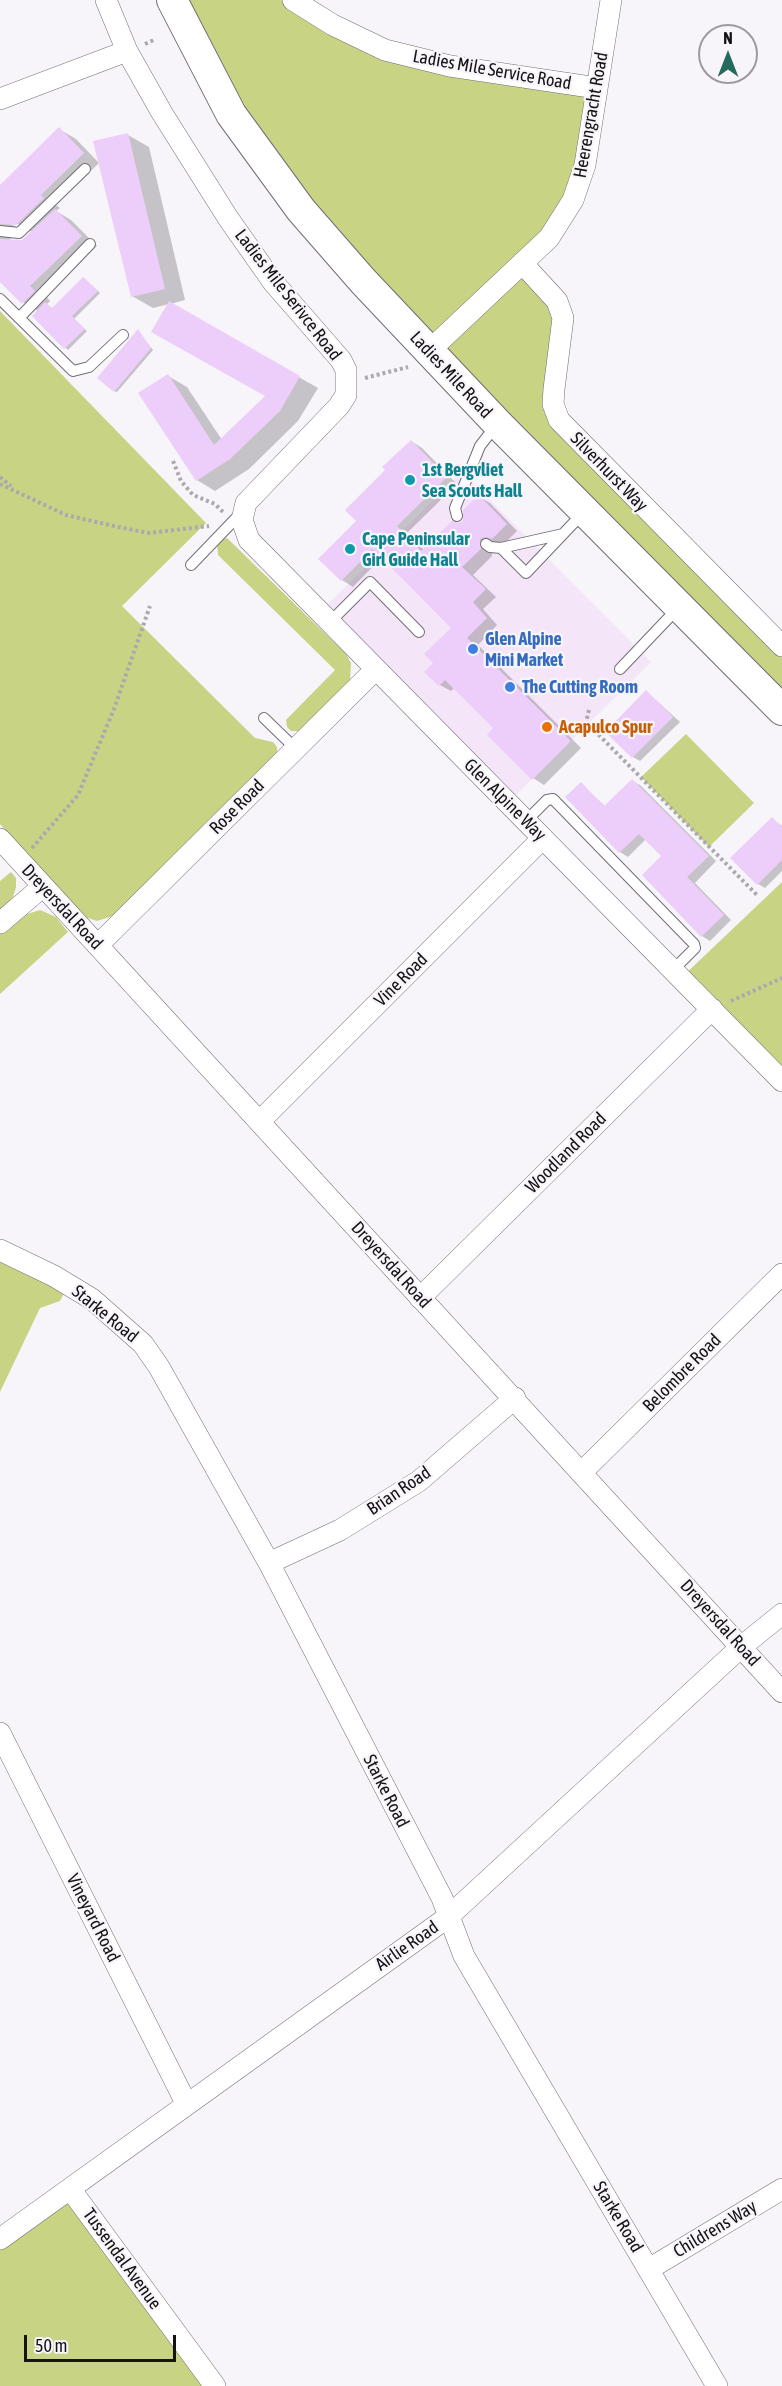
<!DOCTYPE html>
<html>
<head>
<meta charset="utf-8">
<style>
  body { margin:0 }
  #map { position:relative; width:782px; height:2386px; overflow:hidden; background:#f7f4fa; font-family:"Asap Condensed",sans-serif }
  canvas { display:block }
  .north { position:absolute; left:698px; top:24px; width:60px; height:60px; box-sizing:border-box; background:#f7f4fa; border:2px solid #9d9a9f; border-radius:50%; rotate:0deg; font-size:16px; font-weight:700; line-height:24px; text-align:center; color:#151316 }
  .north::after { content:''; display:block; margin:auto; width:21px; height:27px; background:#246a5d; clip-path:polygon(50% 0,100% 100%,50% 72%,0 100%) }
  .scale { position:absolute; left:24px; top:2335px; width:152px; height:27px; box-sizing:border-box; border:3px solid #151316; border-top:0; padding-left:8px; font-size:18px; line-height:21px; white-space:nowrap; color:#151316; -webkit-text-stroke:4px #f7f4fa; paint-order:stroke }
</style>
</head>
<body>
<div id="map">
<canvas width="782" height="2386"></canvas>
<div class="north">N</div>
<div class="scale">50 m</div>
</div>
<script>
const context = document.querySelector('canvas').getContext('2d');
context.lineJoin = 'round';
function fill(path, color) {
  context.fillStyle = color;
  context.fill(path, 'evenodd');
}
function shape(rows) {
  const path = new Path2D();
  for (const r of rows) {
    path.moveTo(r[0], r[1]);
    for (let i = 2; i < r.length; i += 2) path.lineTo(r[i], r[i + 1]);
  }
  return path;
}
function strokePath(path, color, width, dash) {
  context.strokeStyle = color;
  context.lineWidth = width;
  context.lineCap = dash ? 'butt' : 'round';
  context.setLineDash(dash || []);
  context.stroke(path);
}
function write(font, color, halo, rows, align = 'center') {
  context.font = font + ' "Asap Condensed",sans-serif';
  context.lineWidth = 4.5;
  context.setLineDash([]);
  context.textBaseline = 'middle';
  context.strokeStyle = halo;
  context.fillStyle = color;
  for (const [text, x, y, turn = 0] of rows) {
    context.save();
    context.translate(x, y);
    context.rotate((+turn || 0) * Math.PI / 180);
    context.textAlign = isNaN(turn) ? turn : align;
    if (halo) context.strokeText(text, 0, 0);
    context.fillText(text, 0, 0);
    context.restore();
  }
}
const commercial = shape([
  [462,472,651,662,508,803,320,612]
]);
const green = shape([
  [172,0,293,0,385,50,597,88,585,165,522,263,557,301,553,404,782,646,782,710,301,210],
  [0,311,206,523,122,606,255,738,273,742,277,747,277,752,113,916,97,921,82,916,0,824],
  [227,538,346,654,351,663,350,681,299,731,291,731,287,727,286,720,335,670,218,555,217,542],
  [686,734,754,803,709,847,641,777],
  [11,872,16,878,16,887,13,897,0,910,0,881],
  [782,882,782,1081,681,978],
  [40,910,56,917,68,932,0,994,0,934,21,916],
  [0,1261,64,1293,60,1301,40,1308,0,1392],
  [71,2193,215,2386,0,2386,0,2240]
]);
const shadow = shape([
  [59,129,76,139,99,163,56,205,60,208,56,211,71,220,97,246,46,296,50,301,47,304,53,309,84,278,100,293,74,319,87,331,68,350,34,316,38,311,23,302,0,279,0,187],
  [11,220,32,232,22,241,9,241,15,233,28,233,9,223],
  [128,135,149,147,185,300,170,304,318,388,298,421,249,469,215,491,197,480,168,376,187,387,222,440,267,396,169,304,153,308,132,296],
  [138,331,153,350,117,392,114,391],
  [411,441,422,448,457,484,407,533,424,550,464,522,479,497,490,503,517,531,504,544,499,542,491,545,492,556,473,575,496,597,483,609,497,625,478,645,581,748,544,785,533,778,495,728,455,687,451,691,440,685,435,663,453,628,383,556,353,587,342,580,358,521,387,470],
  [647,692,680,722,640,761,633,757],
  [632,781,640,785,716,861,695,883,731,920,710,941,702,936,644,875,663,856,646,839,628,857,620,852,581,784,606,807],
  [772,819,782,826,782,871,765,888,758,884]
]);
const building = shape([
  [59,127,84,153,41,195,44,198,16,225,0,224,0,185],
  [128,133,165,289,131,297,93,141],
  [55,209,82,236,30,286,35,291,22,304,0,282,0,239,22,240],
  [83,277,98,291,72,316,85,329,64,349,32,316,45,302,52,308],
  [169,301,300,376,280,411,230,459,196,481,138,393,168,374,214,445,265,396,151,332],
  [138,329,151,348,114,392,97,378],
  [411,440,447,477,397,526,421,551,452,521,458,523,463,521,463,510,479,495,507,524,492,539,486,537,480,539,481,549,462,567,486,589,473,602,487,618,467,638,571,741,532,780,487,735,493,728,445,680,439,686,424,672,433,663,424,654,451,628,373,549,341,581,318,559,356,521,345,510,385,470,382,467],
  [646,690,673,717,632,758,605,732],
  [632,779,709,856,687,877,724,915,701,937,642,875,661,856,639,834,619,853,565,797,581,782,604,806],
  [772,817,782,827,782,860,757,885,730,858]
]);
const path = shape([
  [145,44,156,39],
  [365,378,408,367],
  [173,461,181,481,193,495,215,504,224,513],
  [0,477,11,486],
  [0,484,66,515,118,527,149,533,209,526],
  [589,710,586,722,758,896],
  [32,848,78,795,114,709,150,606],
  [731,1001,782,978]
]);
const service = shape([
  [0,231,19,233,85,169],
  [0,299,73,371,89,367,123,335],
  [19,318,90,244],
  [457,516,455,508,480,446,497,424],
  [486,544,490,547,501,548,563,534],
  [501,548,526,573,583,513],
  [191,565,241,513],
  [330,622,370,582,419,632],
  [620,669,678,608],
  [264,718,296,749],
  [526,821,547,800,553,799,694,944,695,948,673,970]
]);
const minor = shape([
  [106,0,127,51,162,113,228,218,273,282,341,360,346,370,346,395,339,406,246,503,242,520,249,540,782,1081],
  [293,0,333,25,385,50,450,66,597,88],
  [0,99,127,51],
  [522,263,557,301,563,318,554,389,553,404,559,420,782,646],
  [429,351,549,238,573,200,585,165,611,0],
  [0,839,782,1692],
  [0,923,42,887],
  [98,945,376,669],
  [260,1121,543,838],
  [0,1250,54,1276,92,1299,143,1344,159,1367,269,1563,442,1898,464,1956,717,2386],
  [420,1298,712,1009],
  [582,1472,782,1274],
  [269,1563,340,1530,419,1481,515,1398],
  [0,1733,186,2103],
  [71,2190,215,2386],
  [0,2239,448,1917,741,1647,782,1614],
  [649,2269,782,2189]
]);
const secondary = shape([
  [172,0,231,114,301,210,363,281,498,424,782,710]
]);
const markers = [
  [410,480,6,"#0f9aa8"],
  [350,549,6,"#0f9aa8"],
  [473,649,6,"#3f7fe0"],
  [510,687,6,"#3f7fe0"],
  [547,727,6,"#e8710a"]
];
const streetNames = [
  ["Ladies Mile Service Road",492,70,10],
  ["Heerengracht Road",591,115,-80],
  ["Ladies Mile Serivce Road",288,295,52],
  ["Ladies Mile Road",451,375,47],
  ["Silverhurst Way",609,472,46],
  ["Glen Alpine Way",505,800,45],
  ["Rose Road",237,807,-45],
  ["Dreyersdal Road",62,907,47],
  ["Vine Road",401,980,-45],
  ["Woodland Road",566,1153,-45],
  ["Dreyersdal Road",391,1265,48],
  ["Starke Road",105,1314,39],
  ["Belombre Road",682,1373,-45],
  ["Brian Road",399,1491,-34],
  ["Dreyersdal Road",720,1623,48],
  ["Starke Road",386,1791,63],
  ["Vineyard Road",93,1918,63],
  ["Airlie Road",407,1946,-35],
  ["Starke Road",618,2217,59],
  ["Childrens Way",715,2229,-31],
  ["Tussendal Avenue",122,2259,54]
];
const cultureNames = [
  ["1st Bergvliet",422,470],
  ["Sea Scouts Hall",422,491],
  ["Cape Peninsular",362,539],
  ["Girl Guide Hall",362,560]
];
const shopNames = [
  ["Glen Alpine",485,639],
  ["Mini Market",485,660],
  ["The Cutting Room",522,687]
];
const foodNames = [
  ["Acapulco Spur",559,727]
];
fill(commercial, '#f5e5f8');
fill(green, '#c8d483');
fill(shadow, '#0003');
fill(building, '#edcefa');
strokePath(service, '#716e74', 12);
strokePath(minor, '#716e74', 22);
strokePath(secondary, '#716e74', 32);
strokePath(path, '#aca9ae', 4, [3, 3]);
strokePath(service, '#fff', 10);
strokePath(minor, '#fff', 21);
strokePath(secondary, '#fff', 30);
for (const [x, y, r, color] of markers) {
  const dot = new Path2D();
  dot.arc(x, y, r, 0, 2 * Math.PI);
  context.fillStyle = color;
  context.fill(dot);
  strokePath(dot, '#f7f4fa', 2);
}
write('18px', '#151316', '#f7f4fa', streetNames);
write('bold 18px', '#0d838f', '#f7f4fa', cultureNames, 'left');
write('bold 18px', '#366cbe', '#f7f4fa', shopNames, 'left');
write('bold 18px', '#c56008', '#f7f4fa', foodNames, 'left');
</script>
</body>
</html>
